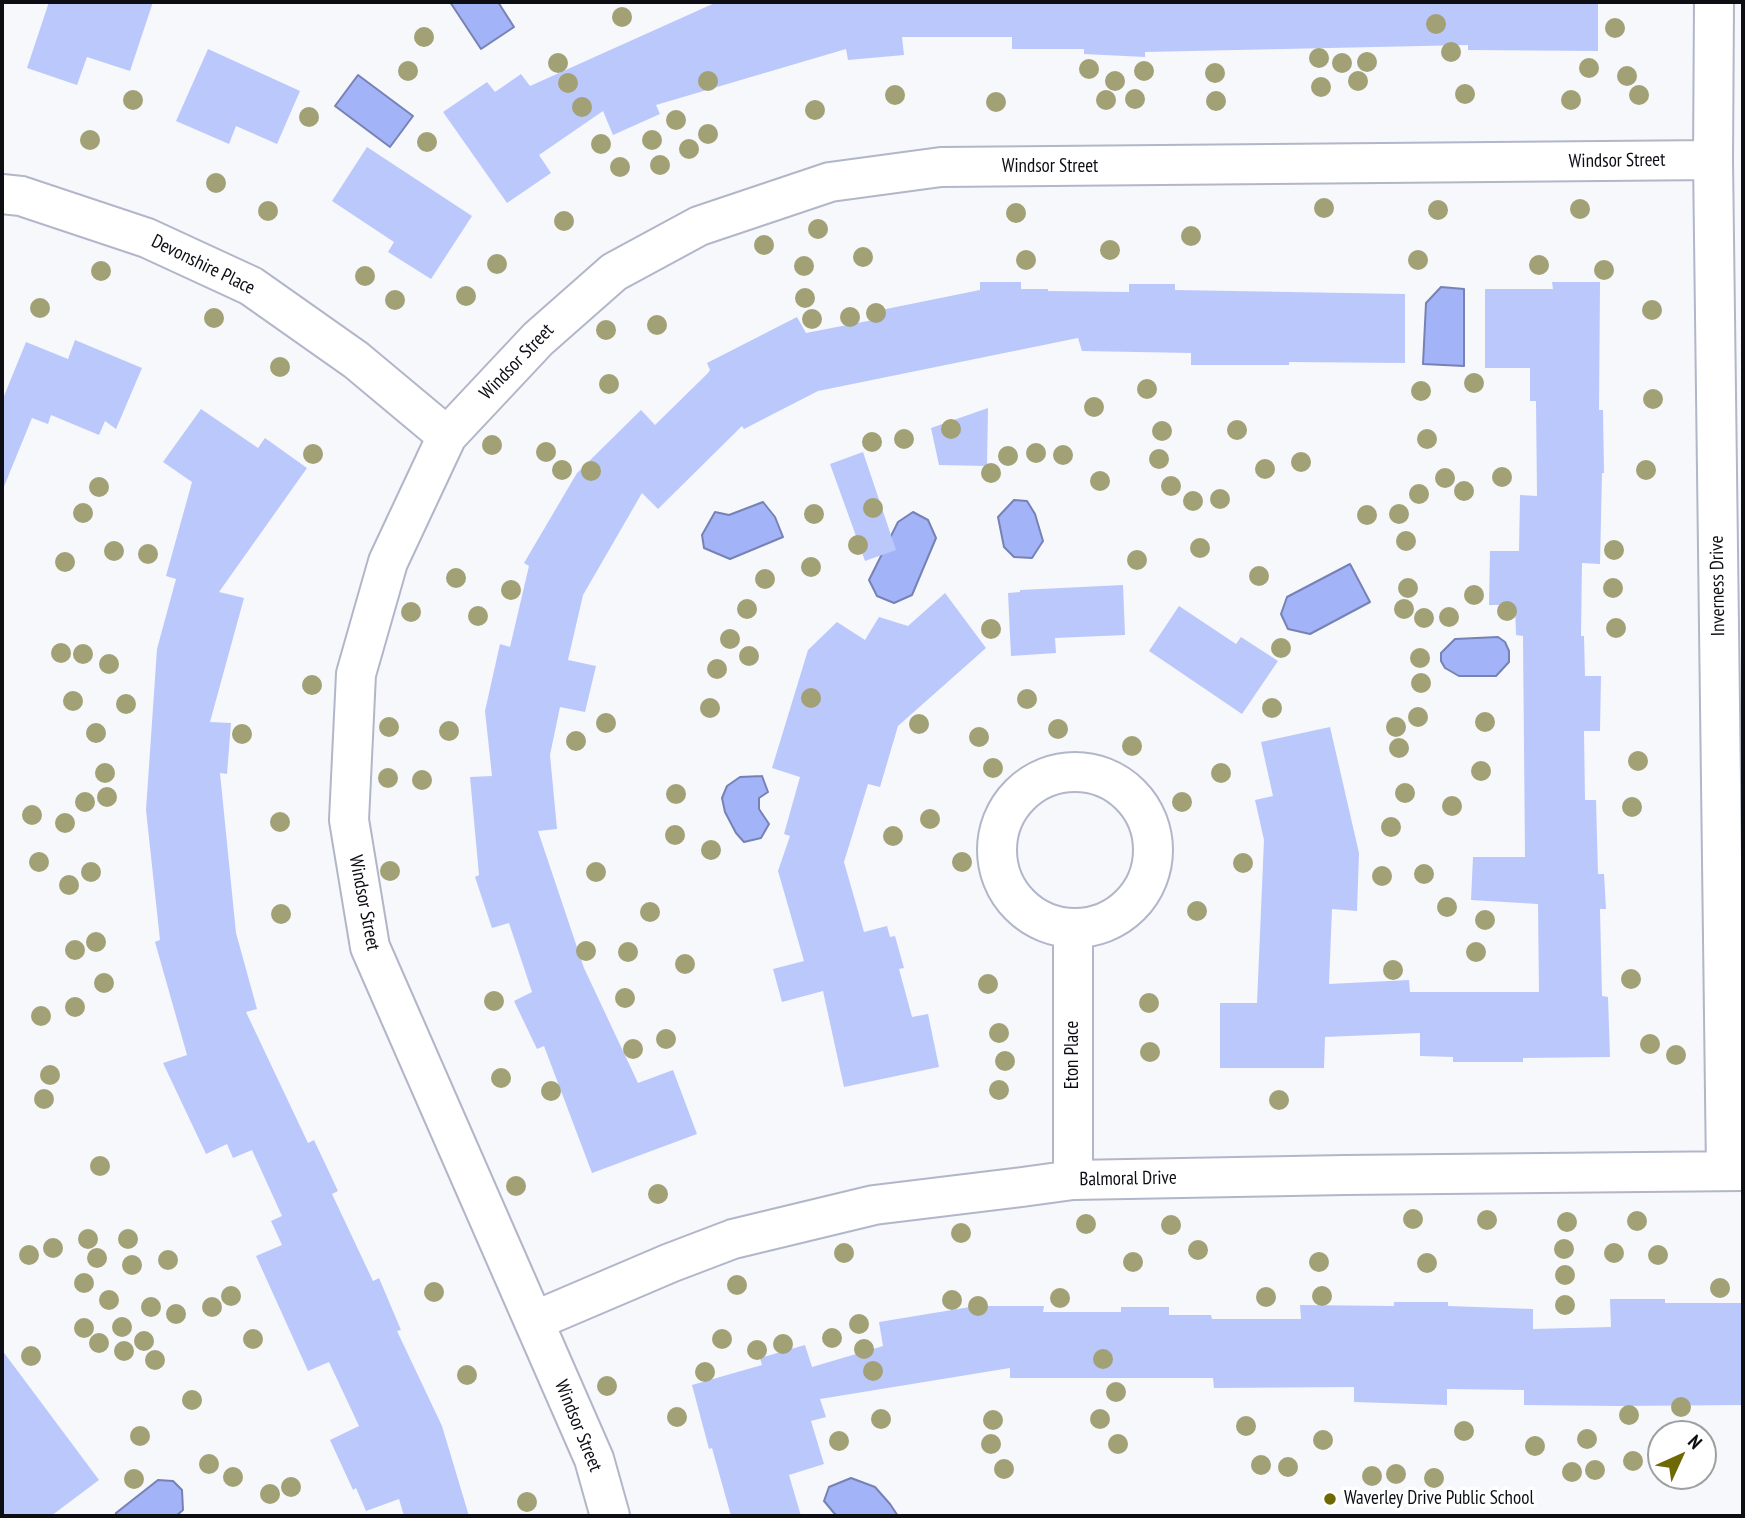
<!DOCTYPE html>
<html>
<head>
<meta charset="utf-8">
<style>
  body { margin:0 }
  #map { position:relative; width:1745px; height:1518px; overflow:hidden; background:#f7f8fc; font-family:"PT Sans Narrow",sans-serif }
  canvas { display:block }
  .frame { position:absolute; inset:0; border:4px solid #0c0e14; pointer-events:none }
  .north { position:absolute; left:1647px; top:1420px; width:70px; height:70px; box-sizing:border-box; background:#fff; border:2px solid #9e9fa1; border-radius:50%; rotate:45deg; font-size:19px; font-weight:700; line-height:28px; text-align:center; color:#0c0e14 }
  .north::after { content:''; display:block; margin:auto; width:24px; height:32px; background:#6e6903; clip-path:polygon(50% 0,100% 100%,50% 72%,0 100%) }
</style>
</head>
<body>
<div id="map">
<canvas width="1745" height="1518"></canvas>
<div class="frame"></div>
<div class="north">N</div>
</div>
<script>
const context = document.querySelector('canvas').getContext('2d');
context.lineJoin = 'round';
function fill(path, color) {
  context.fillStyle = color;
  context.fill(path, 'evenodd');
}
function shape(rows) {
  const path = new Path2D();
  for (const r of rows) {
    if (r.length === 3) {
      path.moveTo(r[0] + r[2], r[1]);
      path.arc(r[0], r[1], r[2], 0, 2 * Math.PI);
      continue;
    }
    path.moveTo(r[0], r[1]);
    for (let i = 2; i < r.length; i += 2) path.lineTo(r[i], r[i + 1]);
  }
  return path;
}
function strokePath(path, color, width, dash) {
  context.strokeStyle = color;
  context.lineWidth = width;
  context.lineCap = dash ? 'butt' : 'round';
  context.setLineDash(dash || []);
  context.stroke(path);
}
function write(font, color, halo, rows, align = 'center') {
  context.font = font + ' "PT Sans Narrow",sans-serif';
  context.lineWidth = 7;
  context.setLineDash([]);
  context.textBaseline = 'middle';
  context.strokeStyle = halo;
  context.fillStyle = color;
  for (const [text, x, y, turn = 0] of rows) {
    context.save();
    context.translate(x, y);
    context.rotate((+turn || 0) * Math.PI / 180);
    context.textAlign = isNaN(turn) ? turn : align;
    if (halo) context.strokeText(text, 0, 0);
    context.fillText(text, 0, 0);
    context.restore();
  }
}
const water = shape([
  [450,2,498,2,514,27,481,49,450,2],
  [358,75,413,116,390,147,335,106,358,75],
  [1441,287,1464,289,1464,366,1423,364,1426,303,1441,287],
  [1014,500,1027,501,1035,514,1043,541,1032,558,1014,557,1004,547,998,517,1014,500],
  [763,502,775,517,783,537,730,559,704,548,702,535,715,512,729,515,763,502],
  [913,512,928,520,936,538,912,595,894,603,877,596,869,580,898,522,913,512],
  [1350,564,1370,602,1310,634,1288,629,1281,614,1287,597,1350,564],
  [1498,637,1505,642,1509,651,1509,662,1496,676,1459,676,1445,668,1441,661,1441,653,1455,639,1498,637],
  [762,776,768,792,759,798,759,809,769,824,761,838,744,842,736,833,725,812,722,798,727,786,740,777,762,776],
  [851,1478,875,1487,890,1504,898,1516,838,1516,834,1513,824,1501,829,1487,851,1478],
  [158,1480,173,1481,182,1490,183,1510,176,1516,115,1516,116,1513,158,1480]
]);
const building = shape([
  [49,2,153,2,130,71,87,57,77,85,27,68],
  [717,2,1598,2,1598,51,1468,50,1468,45,1145,52,1145,57,1084,54,1084,49,1012,49,1012,37,902,37,904,55,848,60,846,49,656,105,660,114,613,135,603,111,539,155,551,173,507,203,443,112,487,82,495,92,521,74,530,86],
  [208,49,300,91,277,144,236,126,229,144,176,121],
  [367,147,472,216,431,279,388,252,394,242,332,201],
  [980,282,1021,282,1021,289,1048,289,1048,291,1129,292,1129,284,1175,284,1175,290,1405,294,1405,363,1289,362,1289,365,1191,365,1191,353,1082,351,1078,338,818,391,744,429,742,426,658,509,642,493,583,595,568,660,596,666,585,712,560,707,550,755,557,829,538,831,584,968,638,1083,673,1070,697,1134,592,1173,544,1046,537,1049,514,1001,532,992,509,923,492,928,475,877,479,875,470,777,492,776,485,711,500,644,510,647,529,566,524,563,577,473,641,410,655,425,708,373,710,370,707,363,797,317,806,333,883,318,881,310,980,290],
  [1552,282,1600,282,1599,410,1603,410,1604,473,1602,473,1600,564,1582,563,1581,636,1584,636,1585,676,1601,676,1600,731,1584,731,1585,800,1596,800,1598,874,1604,874,1606,909,1600,909,1602,996,1608,997,1610,1057,1523,1058,1523,1062,1453,1062,1453,1057,1420,1056,1420,1033,1325,1037,1324,1068,1220,1068,1220,1003,1257,1003,1264,840,1255,800,1273,796,1261,742,1330,727,1359,853,1357,911,1332,909,1329,984,1409,980,1410,992,1539,992,1538,904,1471,900,1473,857,1525,857,1523,636,1516,635,1515,605,1489,605,1490,551,1519,551,1520,495,1537,496,1536,401,1530,401,1530,368,1485,368,1485,289,1553,289],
  [75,340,142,368,116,429,105,421,99,435,51,415,48,424,32,418,3,489,2,489,2,401,26,342,68,359],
  [988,408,987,466,939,465,931,428],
  [201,409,258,448,265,438,307,468,219,592,244,598,210,722,231,723,227,774,220,773,236,933,257,1009,246,1012,308,1143,314,1140,338,1191,332,1194,373,1281,379,1278,401,1330,397,1331,442,1426,469,1516,404,1516,399,1499,366,1511,356,1488,353,1490,330,1440,359,1426,329,1362,308,1371,256,1256,282,1245,271,1221,282,1216,252,1150,233,1158,227,1144,206,1154,163,1063,187,1055,155,942,160,940,146,810,157,649,176,579,166,576,192,482,163,462],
  [863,452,896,550,865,561,830,464],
  [1123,585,1125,635,1055,638,1056,653,1011,656,1008,593,1020,592,1020,590],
  [945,593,986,648,898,726,880,787,868,784,844,862,864,932,887,926,890,937,895,936,904,968,899,969,912,1017,928,1014,939,1067,844,1087,823,991,782,1002,773,969,804,961,778,871,790,836,784,834,800,777,772,768,808,650,837,622,865,640,879,617,908,626],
  [1179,606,1236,644,1241,637,1278,661,1242,714,1149,651],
  [1610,1299,1665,1299,1665,1303,1743,1303,1743,1405,1619,1406,1524,1405,1524,1390,1447,1389,1447,1405,1354,1402,1354,1387,1214,1388,1213,1378,1010,1378,1010,1368,820,1399,826,1417,811,1421,824,1464,789,1475,801,1516,731,1516,712,1448,709,1449,692,1385,762,1365,760,1358,805,1345,812,1367,883,1346,879,1322,976,1306,1044,1306,1043,1312,1121,1312,1121,1307,1169,1307,1169,1315,1211,1315,1212,1319,1301,1319,1300,1305,1394,1306,1394,1302,1448,1302,1448,1306,1533,1309,1533,1329,1611,1327],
  [2,1350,99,1480,51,1516,2,1516]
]);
const minor = shape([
  [1714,2,1713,160,1726,1171],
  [2,194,21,196,147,238,251,286,356,360,447,436],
  [1075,850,78],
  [1073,929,1073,1180],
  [534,1321,670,1263,733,1239,874,1205,1022,1187,1073,1180,1345,1175,1743,1171],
  [610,1516,594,1459,370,947,349,820,356,674,388,562,447,436,538,339,614,272,699,226,830,182,941,167,1713,160]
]);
const trees = [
  [622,17],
  [1436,24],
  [1615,28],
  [424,37],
  [1451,52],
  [1319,58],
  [1367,62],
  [558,63],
  [1342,63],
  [1589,68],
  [1089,69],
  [408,71],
  [1144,71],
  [1215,73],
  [1627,76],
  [708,81],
  [1115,81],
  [1358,81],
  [568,83],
  [1321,87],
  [1465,94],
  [895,95],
  [1639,95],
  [1135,99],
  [133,100],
  [1106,100],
  [1571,100],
  [1216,101],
  [996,102],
  [582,107],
  [815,110],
  [309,117],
  [676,120],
  [708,134],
  [90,140],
  [652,140],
  [427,142],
  [601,144],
  [689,149],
  [660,165],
  [620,167],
  [216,183],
  [1324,208],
  [1580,209],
  [1438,210],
  [268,211],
  [1016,213],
  [564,221],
  [818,229],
  [1191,236],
  [764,245],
  [1110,250],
  [863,257],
  [1026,260],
  [1418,260],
  [497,264],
  [1539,265],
  [804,266],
  [1604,270],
  [101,271],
  [365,276],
  [466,296],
  [805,298],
  [395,300],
  [40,308],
  [1652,310],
  [876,313],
  [850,317],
  [214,318],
  [812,319],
  [657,325],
  [606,330],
  [280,367],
  [1474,383],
  [609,384],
  [1147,389],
  [1421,391],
  [1653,399],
  [1094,407],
  [951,429],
  [1237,430],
  [1162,431],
  [904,439],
  [1427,439],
  [872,442],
  [492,445],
  [546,452],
  [1036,453],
  [313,454],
  [1063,455],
  [1008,456],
  [1159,459],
  [1301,462],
  [1265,469],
  [562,470],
  [1646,470],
  [591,471],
  [991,473],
  [1502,477],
  [1445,478],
  [1100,481],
  [1171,486],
  [99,487],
  [1464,491],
  [1419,494],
  [1220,499],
  [1193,501],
  [873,508],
  [83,513],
  [814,514],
  [1399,514],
  [1367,515],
  [1406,541],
  [858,545],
  [1200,548],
  [1614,550],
  [114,551],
  [148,554],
  [1137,560],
  [65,562],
  [811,567],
  [1259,576],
  [456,578],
  [765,579],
  [1408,588],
  [1613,588],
  [511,590],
  [1474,595],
  [747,609],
  [1404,609],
  [1507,611],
  [411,612],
  [478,616],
  [1449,617],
  [1424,618],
  [1616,628],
  [991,629],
  [730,639],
  [1281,648],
  [61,653],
  [83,654],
  [749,656],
  [1420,658],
  [109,664],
  [717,669],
  [1421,683],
  [312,685],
  [811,698],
  [1027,699],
  [73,701],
  [126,704],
  [710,708],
  [1272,708],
  [1418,717],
  [1485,722],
  [606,723],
  [919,724],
  [389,727],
  [1396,727],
  [1058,729],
  [449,731],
  [96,733],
  [242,734],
  [979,737],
  [576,741],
  [1132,746],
  [1399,748],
  [1638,761],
  [993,768],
  [1481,771],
  [105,773],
  [1221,773],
  [388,778],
  [422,780],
  [1405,793],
  [676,794],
  [107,797],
  [85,802],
  [1182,802],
  [1452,806],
  [1632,807],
  [32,815],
  [930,819],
  [280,822],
  [65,823],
  [1391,827],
  [675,835],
  [893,836],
  [711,850],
  [39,862],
  [962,862],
  [1243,863],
  [390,871],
  [91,872],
  [596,872],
  [1424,874],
  [1382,876],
  [69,885],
  [1447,907],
  [1197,911],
  [650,912],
  [281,914],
  [1485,920],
  [96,942],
  [75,950],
  [586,951],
  [628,952],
  [1476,952],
  [685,964],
  [1393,970],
  [1631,979],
  [104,983],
  [988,984],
  [625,998],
  [494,1001],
  [1149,1003],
  [75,1007],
  [41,1016],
  [999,1033],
  [666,1039],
  [1650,1044],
  [633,1049],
  [1150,1052],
  [1676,1055],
  [1005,1061],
  [50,1075],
  [501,1078],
  [999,1090],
  [551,1091],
  [44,1099],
  [1279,1100],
  [100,1166],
  [516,1186],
  [658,1194],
  [1413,1219],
  [1487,1220],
  [1637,1221],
  [1567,1222],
  [1086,1224],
  [1171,1225],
  [961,1233],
  [88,1239],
  [128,1239],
  [53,1248],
  [1564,1249],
  [1198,1250],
  [844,1253],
  [1614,1253],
  [29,1255],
  [1658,1255],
  [97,1258],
  [168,1260],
  [1133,1262],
  [1319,1262],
  [1427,1263],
  [132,1265],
  [1565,1275],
  [84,1283],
  [737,1285],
  [1720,1288],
  [434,1292],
  [231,1296],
  [1322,1296],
  [1266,1297],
  [1060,1298],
  [109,1300],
  [952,1300],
  [1565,1305],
  [978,1306],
  [151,1307],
  [212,1307],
  [176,1314],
  [859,1324],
  [122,1327],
  [84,1328],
  [832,1338],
  [253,1339],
  [722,1339],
  [144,1341],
  [99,1343],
  [783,1344],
  [864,1349],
  [757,1350],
  [124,1351],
  [31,1356],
  [1103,1359],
  [155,1360],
  [873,1371],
  [705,1372],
  [467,1375],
  [607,1386],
  [1116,1392],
  [192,1400],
  [1681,1407],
  [1629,1415],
  [677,1417],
  [881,1419],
  [1100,1419],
  [993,1420],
  [1246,1426],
  [1464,1431],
  [140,1436],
  [1587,1439],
  [1323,1440],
  [839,1441],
  [991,1444],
  [1118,1444],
  [1535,1446],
  [1633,1461],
  [209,1464],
  [1261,1465],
  [1288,1467],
  [1004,1469],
  [1595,1470],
  [1572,1472],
  [1396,1474],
  [1372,1476],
  [233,1477],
  [1434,1478],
  [134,1479],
  [291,1487],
  [270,1494],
  [527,1502]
];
const markers = [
  [1330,1499,7,"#6e6903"]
];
const streetNames = [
  ["Windsor Street",1617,161,-1],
  ["Windsor Street",1050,167],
  ["Devonshire Place",203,265,26],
  ["Windsor Street",517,362,-46],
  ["Inverness Drive",1718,586,-91],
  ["Windsor Street",364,903,79],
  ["Eton Place",1073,1055,-90],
  ["Balmoral Drive",1128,1179,-1],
  ["Windsor Street",578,1426,68]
];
const poiNames = [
  ["Waverley Drive Public School",1344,1499]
];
fill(water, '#a3b3f8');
strokePath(water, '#7682b4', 2);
fill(building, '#bbc8fc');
strokePath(minor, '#b1b6c9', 42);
strokePath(minor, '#fff', 38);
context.fillStyle = '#a2a075';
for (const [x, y] of trees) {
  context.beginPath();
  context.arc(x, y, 10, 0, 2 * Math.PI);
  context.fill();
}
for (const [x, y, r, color] of markers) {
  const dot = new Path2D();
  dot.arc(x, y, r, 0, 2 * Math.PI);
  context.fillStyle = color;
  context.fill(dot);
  strokePath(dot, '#fff', 2.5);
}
write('19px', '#0c0e14', '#fff', streetNames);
write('19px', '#0c0e14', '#fff', poiNames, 'left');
</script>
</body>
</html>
